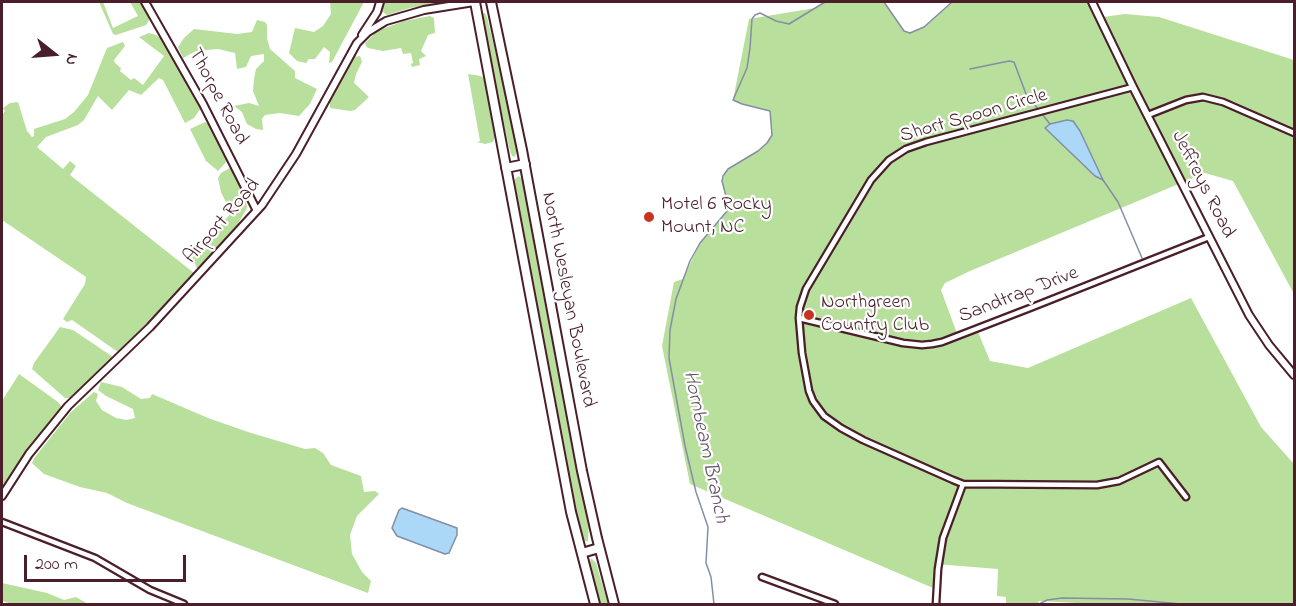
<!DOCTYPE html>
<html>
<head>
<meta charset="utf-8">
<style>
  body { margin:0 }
  #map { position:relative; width:1296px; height:606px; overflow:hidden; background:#fff; font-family:"Indie Flower",sans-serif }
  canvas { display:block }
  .frame { position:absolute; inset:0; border:3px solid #4a1f2b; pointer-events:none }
  .north { position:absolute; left:24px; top:24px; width:60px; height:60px; -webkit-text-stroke:4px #fff; paint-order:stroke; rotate:107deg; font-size:16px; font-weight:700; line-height:24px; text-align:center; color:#4a1f2b }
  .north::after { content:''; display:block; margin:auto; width:21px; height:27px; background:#4a1f2b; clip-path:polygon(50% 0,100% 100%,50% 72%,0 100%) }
  .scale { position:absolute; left:24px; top:555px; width:162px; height:27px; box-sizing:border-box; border:3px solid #4a1f2b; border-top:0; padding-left:8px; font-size:18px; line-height:21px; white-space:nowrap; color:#4a1f2b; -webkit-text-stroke:4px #fff; paint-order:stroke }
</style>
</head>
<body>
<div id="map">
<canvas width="1296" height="606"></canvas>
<div class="frame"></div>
<div class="north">N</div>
<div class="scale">200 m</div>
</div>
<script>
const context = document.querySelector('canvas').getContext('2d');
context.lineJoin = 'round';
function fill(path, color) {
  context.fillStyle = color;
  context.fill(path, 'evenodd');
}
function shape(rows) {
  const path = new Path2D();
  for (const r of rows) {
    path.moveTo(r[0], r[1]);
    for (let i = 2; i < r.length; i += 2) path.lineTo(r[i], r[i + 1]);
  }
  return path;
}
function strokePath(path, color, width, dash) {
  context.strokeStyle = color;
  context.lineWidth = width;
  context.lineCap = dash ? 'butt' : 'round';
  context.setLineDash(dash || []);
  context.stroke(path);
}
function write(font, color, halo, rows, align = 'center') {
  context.font = font + ' "Indie Flower",sans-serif';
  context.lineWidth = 4.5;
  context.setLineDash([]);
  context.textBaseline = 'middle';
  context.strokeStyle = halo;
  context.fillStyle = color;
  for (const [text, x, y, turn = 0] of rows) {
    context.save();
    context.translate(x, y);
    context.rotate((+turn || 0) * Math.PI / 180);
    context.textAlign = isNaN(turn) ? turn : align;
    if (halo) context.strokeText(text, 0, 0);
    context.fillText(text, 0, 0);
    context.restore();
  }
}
const green = shape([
  [99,2,103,2,113,28,138,16,130,2,141,2,150,17,148,22,146,25,116,35,113,34],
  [330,2,364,2,332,62,329,63,330,52,324,47,315,59,309,59,306,63,297,61,289,53,295,28,314,32,323,26,331,14],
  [383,2,447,2,410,8,387,15,380,10],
  [825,2,884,2,904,31,910,33,924,27,952,2,1088,2,1096,18,1125,14,1159,17,1294,60,1294,294,1233,181,1205,173,970,271,945,283,941,290,959,339,978,332,990,361,1028,368,1191,298,1261,427,1294,464,1294,604,1096,604,1039,601,1038,604,1006,604,1006,597,997,596,998,569,936,564,933,588,690,484,662,346,674,282,683,279,700,243,727,211,728,204,722,181,726,171,758,151,767,143,772,135,770,111,742,104,733,100,749,19,815,8],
  [483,13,485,13,487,17,518,146,515,157,512,156,510,151,485,37],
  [430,16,434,18,435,33,428,35,421,51,426,56,419,59,420,65,412,67,411,64,413,63,411,53,403,54,401,48,383,51,368,48,366,46,365,43,377,31,404,21],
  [257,20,265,22,267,25,267,38,270,49,295,71,295,78,317,89,310,104,299,116,280,113,265,115,262,119,263,130,256,129,247,124,242,112,234,106,249,103,259,106,253,91,254,79,256,69,264,61,264,54,251,56,246,67,237,69,235,53,218,49,196,51,183,58,178,47,184,38,194,29,237,34,252,32],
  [149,33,156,35,162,39,201,108,194,118,185,123,163,80,159,78,141,95,129,90,112,110,98,96,84,120,78,125,46,137,37,147,63,169,70,161,76,166,70,175,194,273,193,277,118,352,72,320,67,322,63,319,85,284,86,277,2,220,2,115,5,111,3,108,10,103,18,102,27,131,32,137,34,136,34,129,65,119,74,112,88,95,107,48,123,42,125,46,114,60,115,63,121,68,120,71,131,80,134,78,143,85,164,56,139,37],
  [360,56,362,62,356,74,354,83,369,97,355,110,350,111,330,108,330,101,354,57],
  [468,74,481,76,486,80,496,135,493,142,485,144,477,142,480,141],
  [205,122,211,126,228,160,218,171,206,161,190,129],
  [230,168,233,170,246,201,247,208,238,224,201,269,197,268,192,258,231,213,221,192,218,178,221,173],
  [519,176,524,181,589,522,588,542,582,539,571,491,515,196,514,184,515,179],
  [60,327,73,330,113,357,70,398,65,398,32,369,34,363],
  [19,374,58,402,61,406,61,409,32,445,2,490,2,401],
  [101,382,122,387,141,399,150,398,152,394,208,418,248,432,305,449,315,448,323,453,331,465,361,476,364,492,375,491,379,494,357,516,350,535,352,554,362,572,371,581,368,593,127,503,107,493,80,487,44,474,32,463,35,457,71,412,94,392,98,394,96,401,102,410,116,418,126,420,135,418,133,409,106,396,98,390],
  [591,558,596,563,608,604,599,604,589,567],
  [2,583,47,593,64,600,76,597,88,604,13,604,2,601]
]);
const water = shape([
  [1067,120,1073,121,1080,131,1103,180,1095,176,1045,128,1050,124,1067,120],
  [402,508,457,528,457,535,449,553,445,554,397,536,392,528,399,510,402,508]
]);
const stream = shape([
  [884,2,904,31,910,33,924,27,952,2],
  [970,69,1009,61,1014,62,1026,94,1050,124],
  [1103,180,1118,202,1142,258],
  [714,604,711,577,706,563,708,527,696,492,685,446,669,358,670,330,676,299,690,261,700,243,727,211,728,204,722,181,723,176,728,169,758,151,767,143,772,135,770,111,742,104,733,100,747,68,750,48,752,19,755,15,760,13,776,21,789,24,825,2],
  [1039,604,1047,600,1062,598,1128,599,1181,604]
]);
const street = shape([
  [1133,87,926,142,906,149,889,160,871,180,806,289,800,307,799,318,802,353,809,391,813,401,824,416,841,428,863,440,953,480,963,484,1097,485,1119,481,1159,462,1186,497],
  [1148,115,1186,100,1203,97,1223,102,1294,133],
  [799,318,903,343,922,345,932,344,942,342,1030,308,1209,237],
  [2,522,95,558,150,590,184,604],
  [762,577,835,604],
  [936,604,938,569,943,538,963,484]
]);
const secondary = shape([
  [145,2,203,104,256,209],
  [1092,2,1133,87,1249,315,1269,345,1294,375],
  [362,35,377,12,380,2],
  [2,496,29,454,68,406,150,327,262,205,296,154,357,43,368,32,386,21,424,10,474,2]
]);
const highway = shape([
  [475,2,571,512,595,604],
  [491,2,522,150,582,471,597,538,614,604],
  [506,168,525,164],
  [582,553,599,548]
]);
const markers = [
  [649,217,6,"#c8321e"],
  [809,315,6,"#c8321e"]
];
const streetNames = [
  ["Thorpe Road",217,97,62],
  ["Short Spoon Circle",974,117,-16],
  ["Jeffreys Road",1202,185,63],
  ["Airport Road",223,222,-49],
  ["Sandtrap Drive",1019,296,-21],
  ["North Wesleyan Boulevard",567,300,79]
];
const poiNames = [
  ["Motel 6 Rocky",661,206],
  ["Mount, NC",661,229],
  ["Northgreen",821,304],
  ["Country Club",821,327]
];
const waterNames = [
  ["Hornbeam Branch",704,447,78]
];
fill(green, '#b8df9b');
fill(water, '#aad8f6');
strokePath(water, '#848ea5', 1.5);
strokePath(stream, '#848ea5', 1.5);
strokePath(street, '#4a1f2b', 9);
strokePath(secondary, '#4a1f2b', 10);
strokePath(highway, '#4a1f2b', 12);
strokePath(street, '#fff', 4.5);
strokePath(secondary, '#fff', 6);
strokePath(highway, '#fff', 8);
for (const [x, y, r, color] of markers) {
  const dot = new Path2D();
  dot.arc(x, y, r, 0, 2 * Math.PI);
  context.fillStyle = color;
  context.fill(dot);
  strokePath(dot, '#fff', 2);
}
write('20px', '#4a1f2b', '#fff', streetNames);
write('20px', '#4a1f2b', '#fff', poiNames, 'left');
write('italic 21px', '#675668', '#fff', waterNames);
</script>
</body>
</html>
